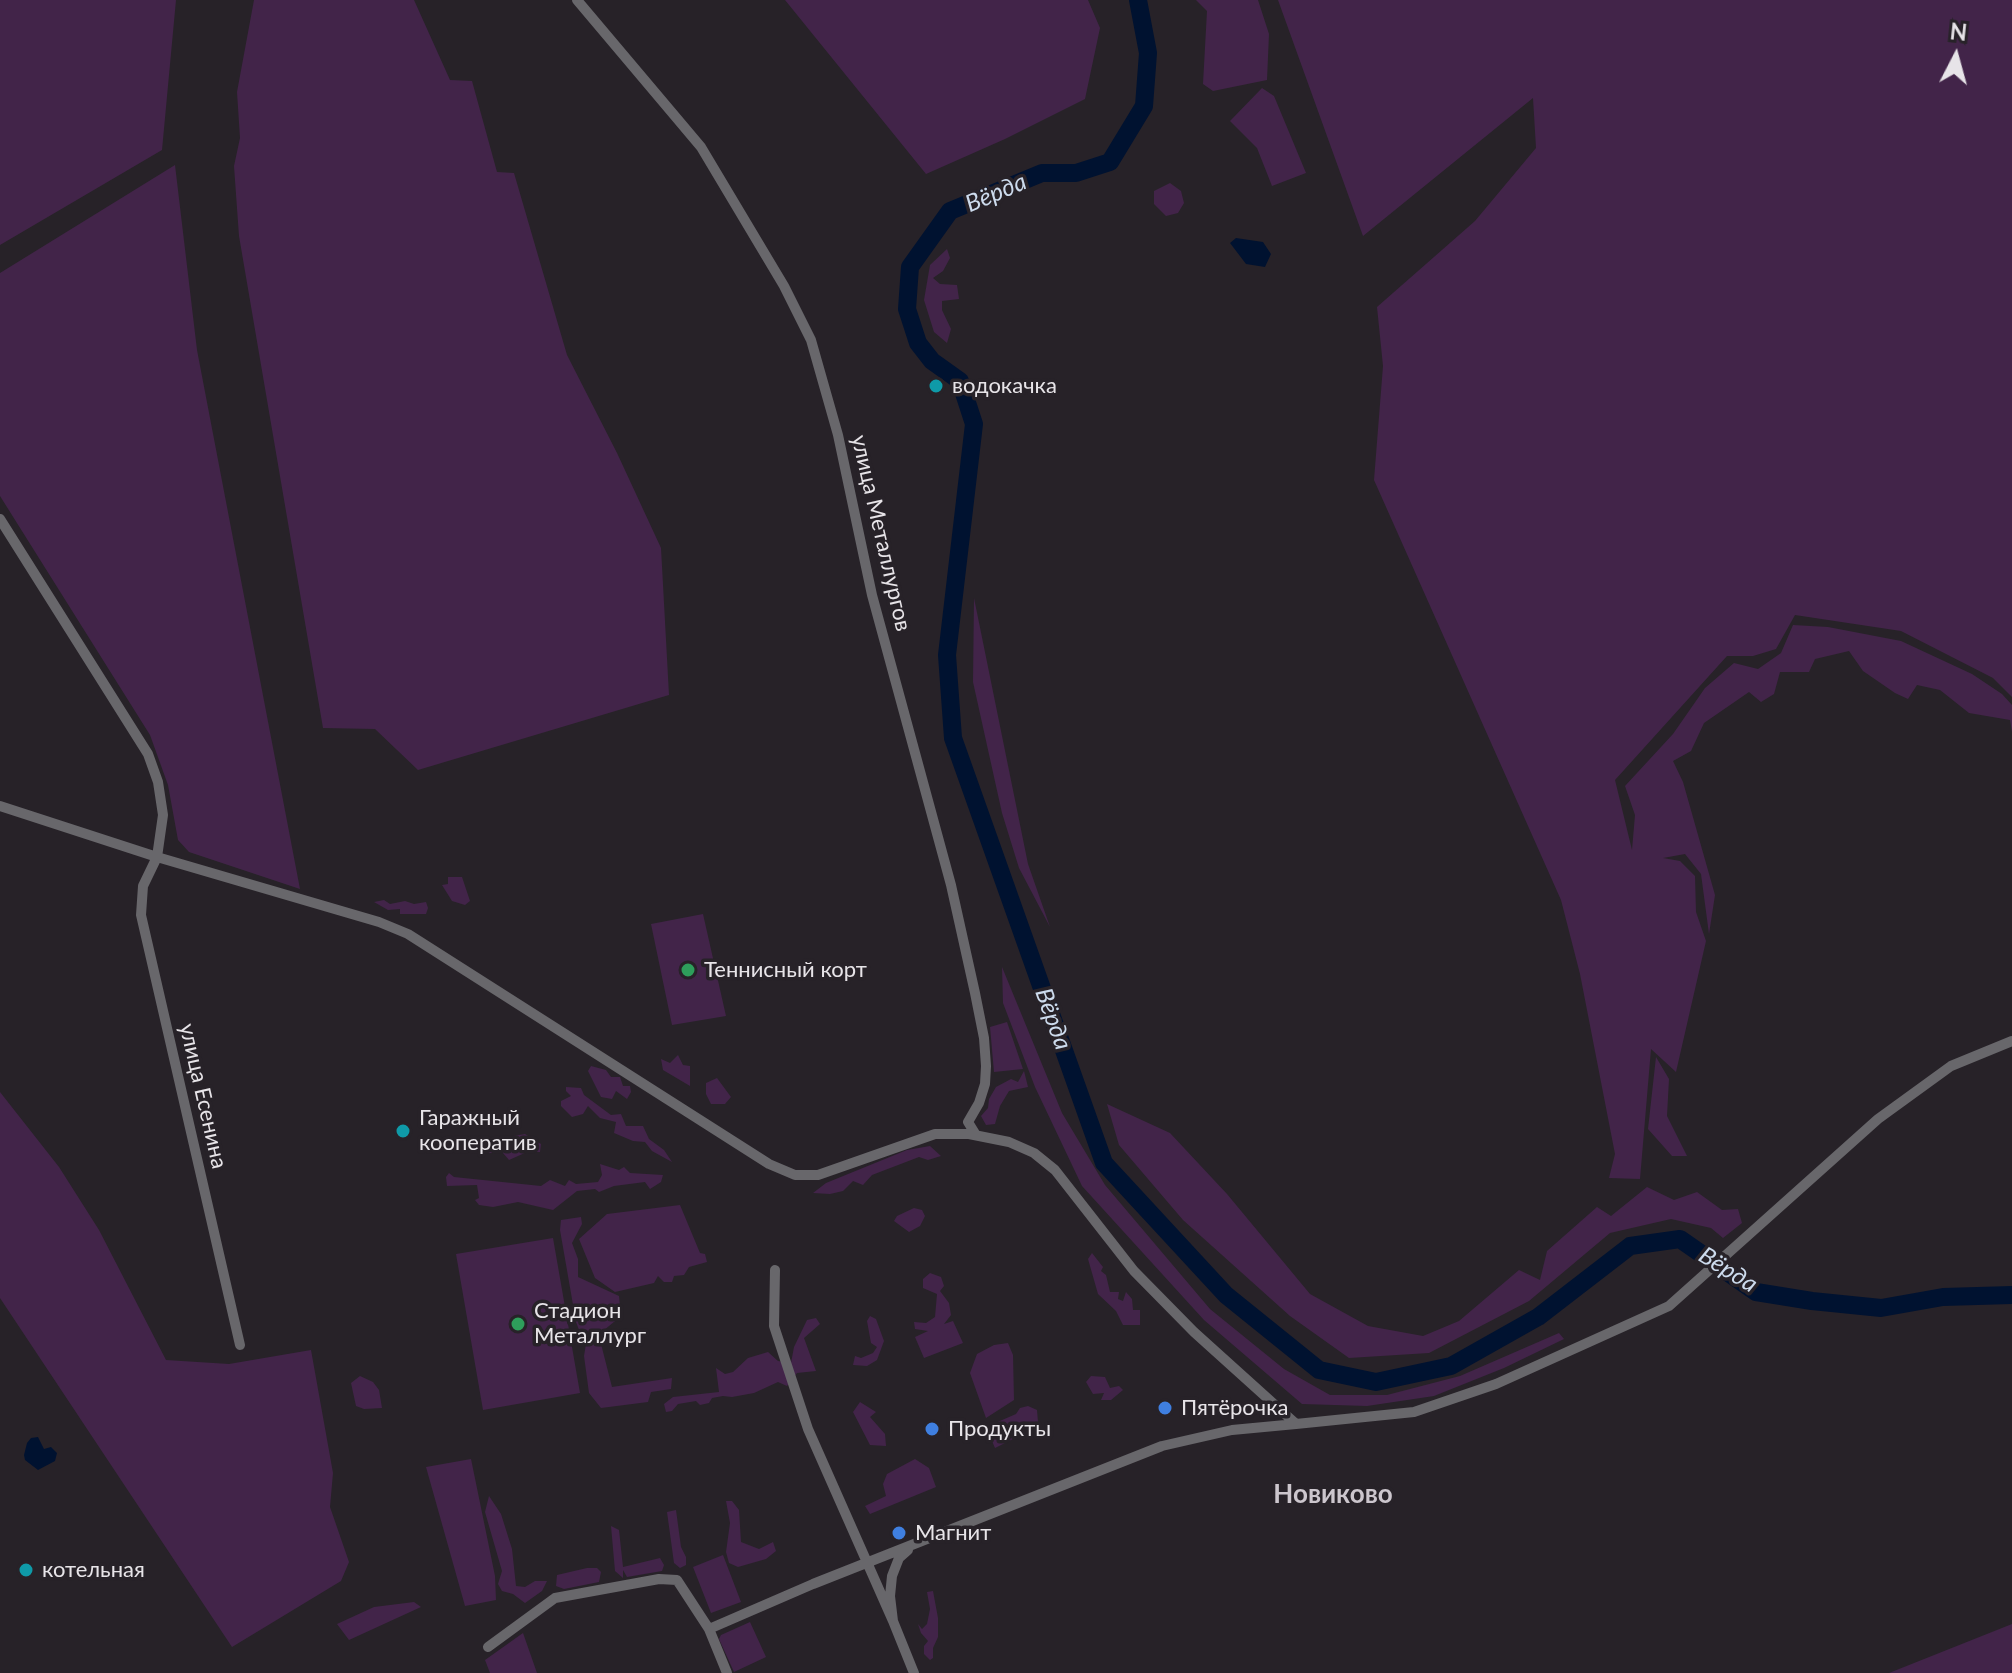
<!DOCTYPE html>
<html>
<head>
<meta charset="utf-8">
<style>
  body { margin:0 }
  #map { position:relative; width:2012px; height:1673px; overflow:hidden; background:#272228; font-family:Lato,sans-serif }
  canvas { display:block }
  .north { position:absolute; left:1916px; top:16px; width:80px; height:80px; -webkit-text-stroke:6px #272228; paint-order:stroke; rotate:6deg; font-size:22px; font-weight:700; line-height:32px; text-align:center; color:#e7e4e8 }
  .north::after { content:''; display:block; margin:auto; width:28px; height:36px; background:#e7e4e8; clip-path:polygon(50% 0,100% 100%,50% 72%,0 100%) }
</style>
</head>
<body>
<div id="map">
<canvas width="2012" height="1673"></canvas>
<div class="north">N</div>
</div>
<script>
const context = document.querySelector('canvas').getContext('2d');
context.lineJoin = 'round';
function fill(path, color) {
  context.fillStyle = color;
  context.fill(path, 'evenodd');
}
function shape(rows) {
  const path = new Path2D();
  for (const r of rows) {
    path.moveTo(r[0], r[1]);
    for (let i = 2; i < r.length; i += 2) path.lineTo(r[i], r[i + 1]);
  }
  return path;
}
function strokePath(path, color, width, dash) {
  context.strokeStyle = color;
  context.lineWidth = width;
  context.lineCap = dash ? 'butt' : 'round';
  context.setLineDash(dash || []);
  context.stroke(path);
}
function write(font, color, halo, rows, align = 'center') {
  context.font = font + ' Lato,sans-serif';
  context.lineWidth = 7;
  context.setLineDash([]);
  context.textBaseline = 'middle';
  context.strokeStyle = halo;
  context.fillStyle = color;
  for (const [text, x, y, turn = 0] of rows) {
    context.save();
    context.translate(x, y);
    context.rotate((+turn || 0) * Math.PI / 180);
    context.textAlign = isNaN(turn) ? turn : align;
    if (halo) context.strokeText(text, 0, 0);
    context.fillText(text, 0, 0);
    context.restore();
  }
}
const green = shape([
  [0,0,176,0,162,150,0,245],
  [254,0,414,0,450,80,472,81,497,172,514,173,567,355,617,453,661,548,669,695,418,770,375,729,323,728,239,236,234,166,240,138,237,92],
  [785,0,1088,0,1100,28,1085,99,1005,139,926,174],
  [1196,0,1258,0,1269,34,1267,80,1213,91,1203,84,1207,11],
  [1278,0,2012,0,2012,697,1993,678,1901,631,1795,615,1776,649,1753,656,1727,656,1615,780,1632,850,1635,815,1625,786,1673,734,1705,688,1734,663,1758,669,1781,653,1793,625,1828,627,1901,641,1972,674,2002,694,2012,705,2012,732,2010,720,1969,713,1940,690,1917,685,1908,699,1895,693,1863,671,1849,651,1815,659,1809,672,1780,672,1774,694,1761,702,1749,692,1704,723,1691,751,1673,761,1683,782,1715,895,1709,934,1701,874,1685,854,1663,858,1680,861,1695,876,1696,912,1706,941,1676,1072,1651,1049,1640,1179,1609,1178,1615,1154,1580,974,1561,900,1374,480,1383,366,1377,307,1475,221,1536,148,1533,98,1363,236],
  [1262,88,1274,96,1306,173,1272,186,1257,148,1230,121],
  [175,165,197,350,300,889,189,852,178,840,168,785,150,735,0,496,0,273],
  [1170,183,1181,191,1184,203,1178,213,1166,216,1154,204,1154,191],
  [947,249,950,258,943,271,933,278,940,284,957,285,959,299,942,301,942,310,951,329,947,343,934,332,924,300,930,265],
  [974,598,1028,864,1050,927,1019,868,1002,813,973,682],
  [448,877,462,877,470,901,465,905,452,901,442,885,448,884],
  [384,900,390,904,405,901,414,904,426,902,428,908,426,914,400,914,400,909,388,910,374,902],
  [703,914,726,1016,672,1025,651,924],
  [1002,967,1062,1113,1105,1185,1210,1309,1284,1369,1330,1395,1387,1395,1460,1376,1559,1333,1564,1339,1504,1368,1434,1396,1367,1406,1302,1404,1204,1320,1082,1186,1035,1087,1003,1003],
  [1007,1022,1023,1069,994,1072,990,1027],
  [678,1055,683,1065,690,1066,690,1086,663,1070,661,1059,670,1063],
  [1656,1057,1669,1079,1667,1116,1687,1156,1672,1156,1648,1129],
  [591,1066,606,1070,611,1077,620,1077,623,1086,630,1086,631,1092,627,1099,616,1091,612,1099,601,1097,588,1071],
  [1024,1071,1028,1087,1009,1091,1000,1106,995,1124,986,1125,981,1116,988,1108,989,1099,996,1087,1011,1079,1018,1082],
  [717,1078,731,1097,725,1104,711,1104,706,1094,706,1083],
  [566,1087,581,1088,584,1095,611,1115,621,1114,626,1126,643,1126,649,1139,664,1150,672,1162,652,1151,645,1142,633,1141,614,1133,616,1122,600,1118,588,1106,583,1114,572,1117,561,1106,561,1101,571,1096,566,1091],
  [0,1092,59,1167,99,1230,166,1360,229,1364,311,1350,333,1473,330,1507,349,1562,341,1581,232,1647,0,1298],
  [1107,1104,1170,1133,1227,1194,1310,1294,1368,1326,1423,1336,1459,1321,1519,1270,1540,1280,1547,1251,1597,1207,1611,1216,1647,1187,1674,1200,1697,1192,1722,1210,1738,1209,1742,1223,1723,1238,1711,1228,1671,1219,1610,1233,1529,1301,1429,1353,1349,1358,1290,1316,1183,1220,1119,1145],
  [525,1134,541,1144,540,1152,527,1152,509,1160,503,1153,475,1153,473,1143],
  [930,1146,941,1156,928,1160,919,1157,872,1175,863,1185,853,1181,843,1191,830,1194,813,1193,826,1183,907,1150],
  [600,1164,619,1170,624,1167,630,1173,663,1175,661,1182,650,1189,645,1182,614,1186,599,1192,595,1189,577,1191,553,1210,518,1202,493,1207,479,1205,475,1200,479,1198,477,1185,447,1186,446,1177,449,1173,454,1177,541,1186,550,1180,565,1186,569,1180,576,1184,598,1182,602,1175],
  [680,1205,700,1253,705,1254,707,1262,689,1267,684,1275,674,1276,672,1282,664,1282,658,1276,654,1283,615,1292,595,1278,579,1239,607,1214],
  [914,1208,922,1210,925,1216,920,1226,909,1232,894,1221,897,1216],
  [581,1217,582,1224,572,1243,578,1259,578,1277,619,1296,621,1316,603,1331,581,1335,576,1322,560,1230,561,1220],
  [553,1238,580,1393,483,1410,456,1254],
  [1092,1253,1103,1267,1101,1271,1106,1275,1110,1292,1119,1292,1118,1299,1123,1301,1126,1292,1132,1299,1133,1310,1140,1310,1140,1325,1123,1325,1116,1311,1098,1294,1088,1259],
  [930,1273,941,1277,944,1286,940,1291,949,1303,951,1315,944,1324,953,1321,963,1343,924,1358,915,1337,928,1331,915,1329,914,1322,926,1323,935,1317,937,1294,923,1288,923,1279],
  [870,1316,876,1319,884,1341,877,1360,867,1366,853,1365,855,1356,861,1358,873,1353,877,1347,871,1343,867,1321],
  [816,1318,820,1324,804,1338,816,1371,797,1373,787,1386,778,1382,754,1393,732,1397,723,1396,712,1398,709,1403,700,1405,696,1401,678,1404,672,1411,666,1412,664,1404,673,1397,719,1392,716,1368,725,1374,733,1372,748,1358,768,1352,778,1361,791,1363,794,1347,807,1320],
  [600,1340,612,1387,672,1378,671,1389,651,1392,648,1402,601,1408,589,1393,584,1356,586,1344],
  [1008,1343,1013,1355,1014,1400,986,1418,970,1373,977,1354,994,1345],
  [360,1376,373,1382,379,1390,382,1408,364,1409,356,1406,351,1383],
  [1091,1376,1105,1377,1110,1388,1119,1386,1123,1390,1111,1400,1101,1400,1104,1393,1093,1394,1086,1382],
  [860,1402,876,1412,870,1417,885,1434,886,1446,870,1445,853,1412],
  [1028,1406,1037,1410,1038,1422,1020,1422,1025,1433,995,1448,986,1427,1016,1414,1020,1408],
  [471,1459,495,1576,496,1600,465,1606,426,1467],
  [915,1459,929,1468,936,1487,870,1514,865,1506,886,1496,883,1484,887,1474],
  [489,1496,501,1514,512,1549,516,1586,525,1587,535,1581,547,1581,542,1591,525,1603,513,1594,502,1591,498,1584,502,1571,485,1512],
  [726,1501,732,1501,739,1510,741,1542,759,1549,773,1542,776,1551,766,1559,738,1567,729,1563,726,1552,730,1523],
  [676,1510,681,1547,686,1557,686,1565,680,1568,674,1563,667,1512],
  [611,1526,619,1530,623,1567,660,1558,664,1565,662,1571,627,1577,623,1570,623,1578,615,1571],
  [723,1555,741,1602,711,1613,693,1567],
  [587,1568,597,1568,601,1572,599,1582,564,1589,556,1586,557,1575],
  [933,1591,938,1618,938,1637,933,1648,933,1658,930,1660,924,1654,924,1646,928,1641,921,1633,918,1624,922,1629,927,1624,930,1609,927,1592],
  [414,1602,421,1607,349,1640,337,1624,374,1607],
  [750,1622,766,1657,734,1672,719,1639,721,1635],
  [2012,1624,2012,1673,1889,1673],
  [523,1633,537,1673,490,1673,485,1660]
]);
const water = shape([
  [1236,238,1263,242,1271,254,1265,267,1246,264,1230,243],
  [38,1437,44,1449,51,1447,57,1453,55,1461,38,1470,25,1460,24,1455,27,1443,31,1438]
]);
const river = shape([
  [1138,0,1148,53,1144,106,1110,162,1076,173,1042,173,950,211,910,267,907,309,918,343,932,361,960,381,974,424,947,655,953,738,1104,1163,1226,1295,1319,1370,1376,1382,1451,1366,1538,1317,1630,1246,1680,1239,1756,1292,1812,1301,1881,1308,1943,1297,2012,1295]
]);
const minor = shape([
  [577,0,701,147,784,286,811,340,838,435,872,595,951,885,975,993,984,1038,986,1066,985,1084,979,1103,968,1122,976,1135],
  [0,519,148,754,158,782,163,815,157,857,143,886,141,915,240,1345],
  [0,806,157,857,379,922,408,934,769,1164,795,1175,818,1175,935,1134,969,1134,1009,1142,1034,1153,1055,1170,1134,1271,1194,1332,1296,1424,1414,1412,1496,1384,1669,1306,1878,1119,1951,1066,2012,1041],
  [775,1270,774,1326,808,1429,893,1621],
  [908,1550,899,1558,892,1576,890,1596,893,1621,914,1673],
  [709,1629,727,1673],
  [488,1647,555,1598,659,1579,677,1580,709,1629,813,1584,1162,1446,1232,1430,1296,1424]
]);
const markers = [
  [936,386,8,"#0f9aa8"],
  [688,970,8,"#2e9e5b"],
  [403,1131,8,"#0f9aa8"],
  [518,1324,8,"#2e9e5b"],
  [1165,1408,8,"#3f7fe0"],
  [932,1429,8,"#3f7fe0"],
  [899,1533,8,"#3f7fe0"],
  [26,1570,8,"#0f9aa8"]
];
const poiNames = [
  ["водокачка",952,386],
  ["Теннисный корт",704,970],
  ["Гаражный",419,1118],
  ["кооператив",419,1143],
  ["Стадион",534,1311],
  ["Металлург",534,1336],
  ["Пятёрочка",1181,1408],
  ["Продукты",948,1429],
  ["Магнит",915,1533],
  ["котельная",42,1570]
];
const streetNames = [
  ["улица Металлургов",881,533,77],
  ["улица Есенина",203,1096,77]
];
const waterNames = [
  ["Вёрда",996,193,-23],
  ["Вёрда",1053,1019,70],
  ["Вёрда",1728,1270,32]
];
const quarterNames = [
  ["Новиково",1333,1495]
];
fill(green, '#422449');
fill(water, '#001230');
strokePath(river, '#001230', 18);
strokePath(minor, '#68676b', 10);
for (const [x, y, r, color] of markers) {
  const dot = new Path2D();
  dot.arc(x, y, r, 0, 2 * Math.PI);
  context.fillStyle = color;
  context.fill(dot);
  strokePath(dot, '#272228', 3);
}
write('22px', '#e7e4e8', '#272228', poiNames, 'left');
write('22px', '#e7e4e8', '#272228', streetNames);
write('italic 24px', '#cddbed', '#272228', waterNames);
write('bold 26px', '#ccc6cd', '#272228', quarterNames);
</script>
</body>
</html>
